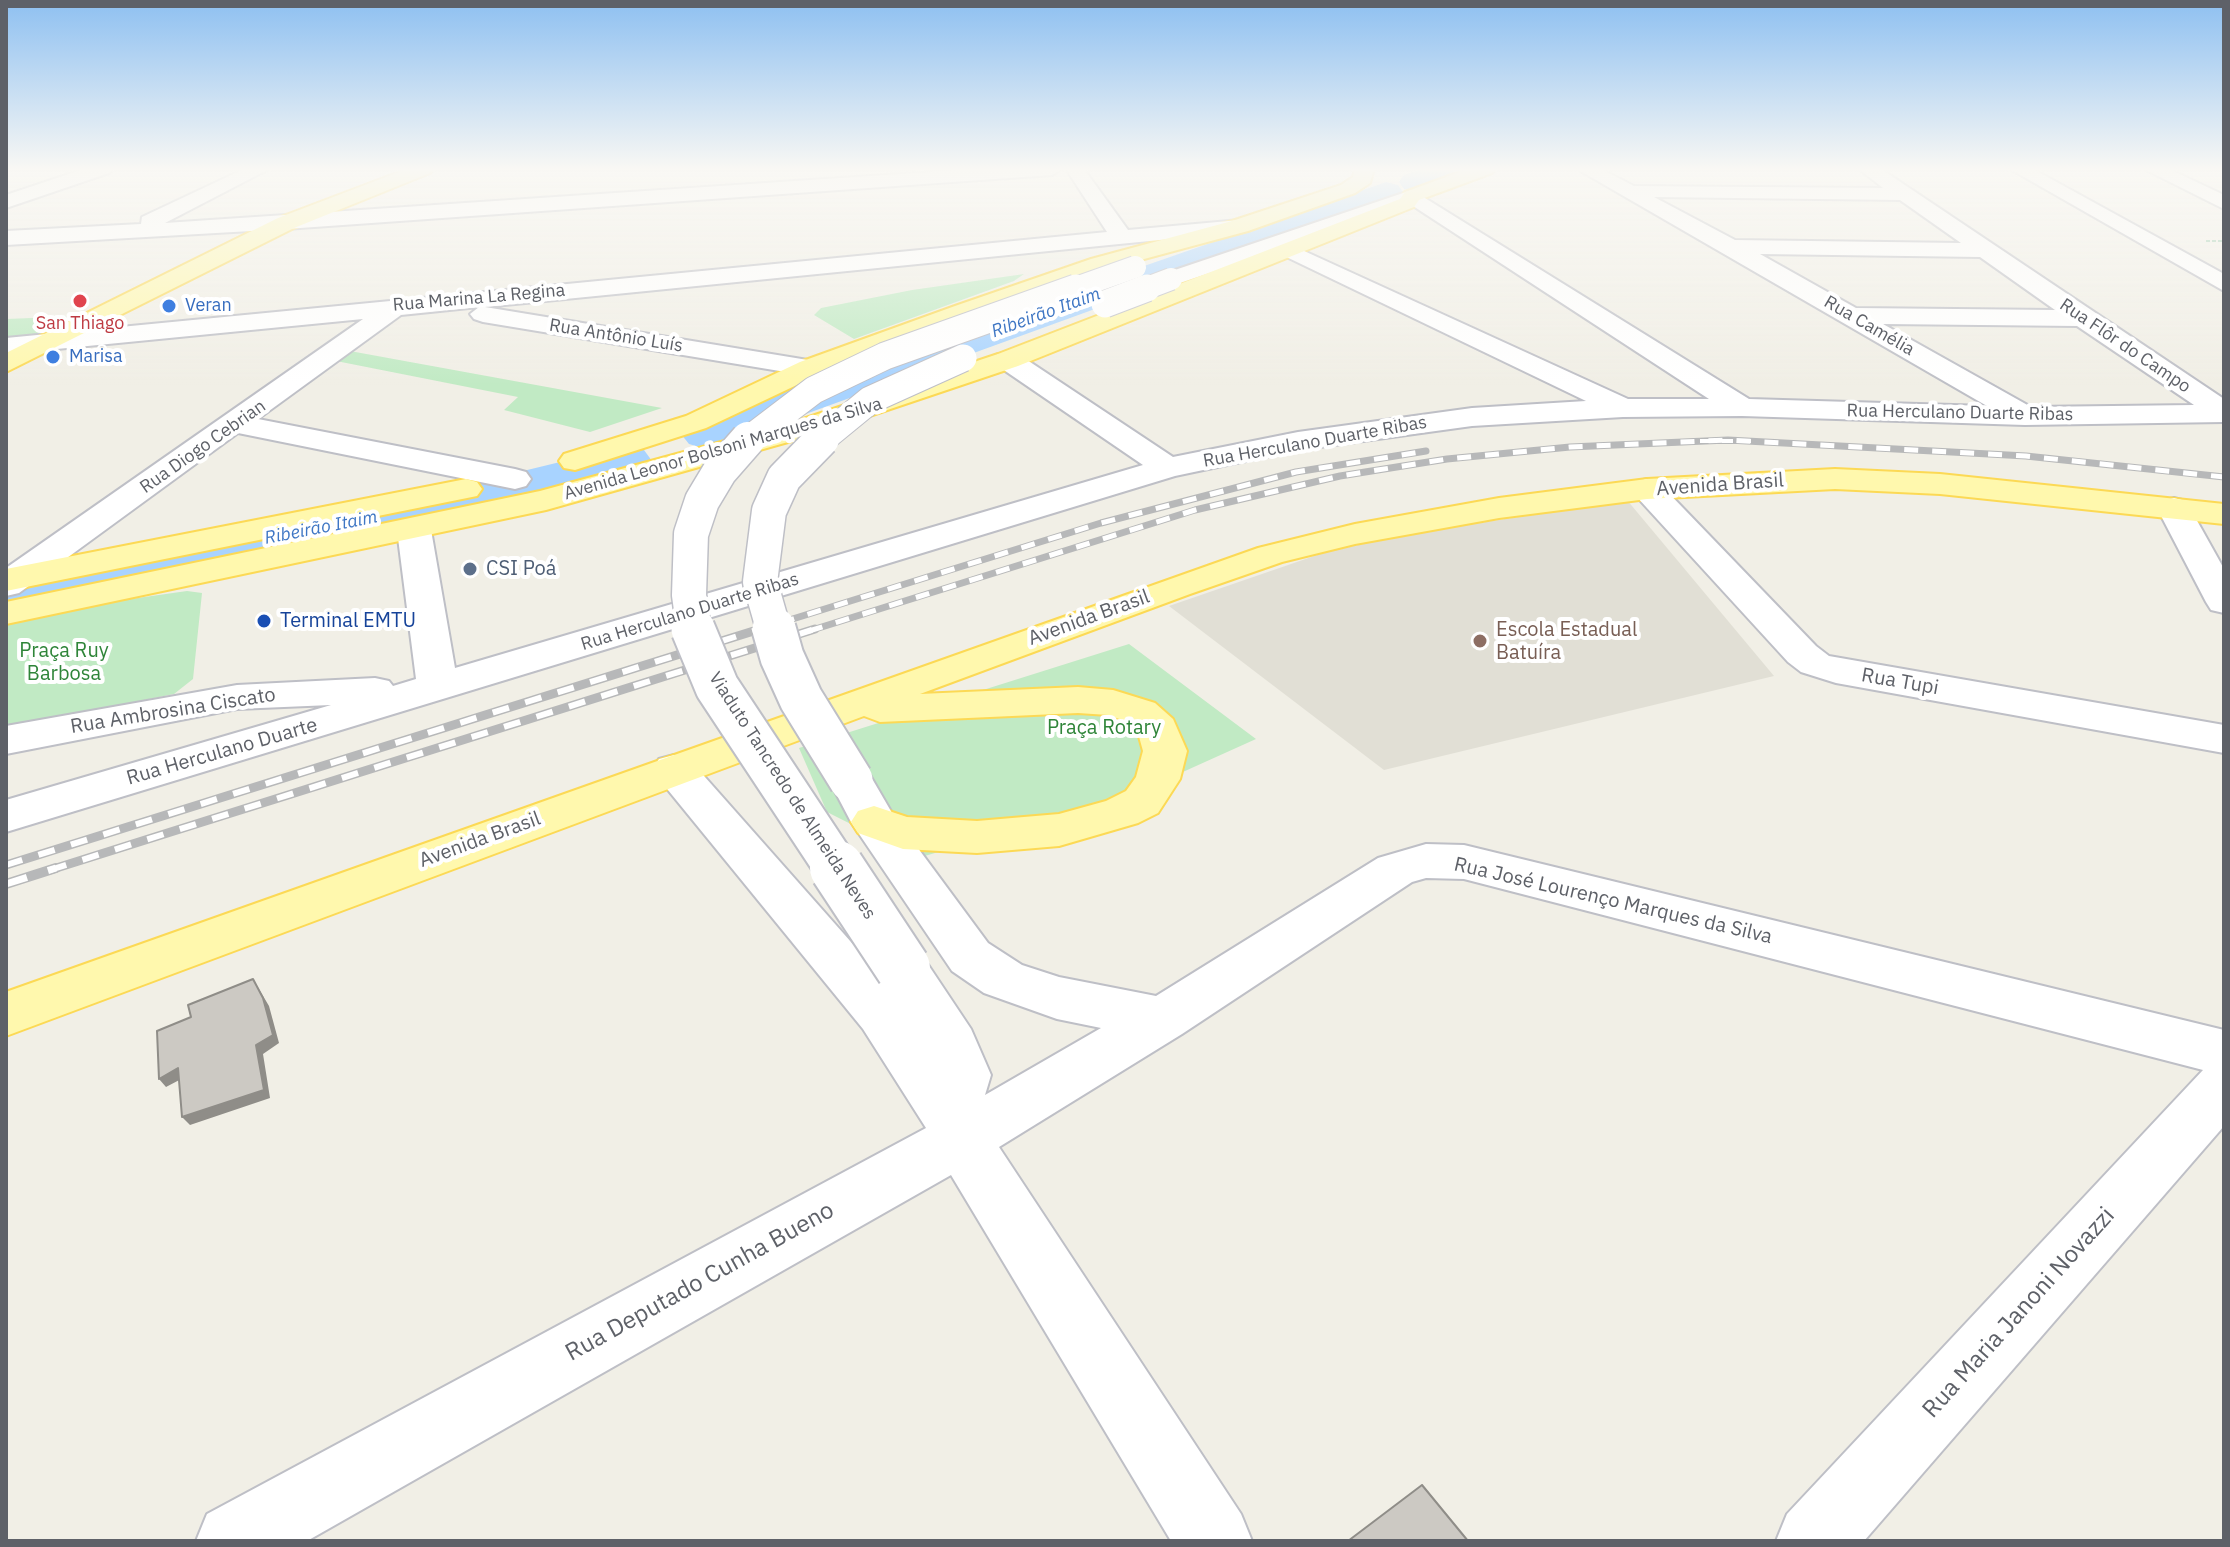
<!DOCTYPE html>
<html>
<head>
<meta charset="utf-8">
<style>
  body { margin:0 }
  #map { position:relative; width:2230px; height:1547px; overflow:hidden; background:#f1efe6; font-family:"IBM Plex Sans",sans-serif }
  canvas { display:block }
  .frame { position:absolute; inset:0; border:8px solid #5e6168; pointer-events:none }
</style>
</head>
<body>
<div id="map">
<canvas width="2230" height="1547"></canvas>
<div class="frame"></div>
</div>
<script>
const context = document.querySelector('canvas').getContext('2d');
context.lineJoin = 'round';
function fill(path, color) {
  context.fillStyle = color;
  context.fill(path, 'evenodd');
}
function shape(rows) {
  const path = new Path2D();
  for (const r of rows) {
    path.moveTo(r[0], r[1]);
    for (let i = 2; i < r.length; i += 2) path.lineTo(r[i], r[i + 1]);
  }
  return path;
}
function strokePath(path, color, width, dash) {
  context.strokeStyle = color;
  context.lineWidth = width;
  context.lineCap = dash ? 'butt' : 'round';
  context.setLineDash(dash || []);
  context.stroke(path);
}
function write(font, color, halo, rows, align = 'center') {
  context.font = font + ' "IBM Plex Sans",sans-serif';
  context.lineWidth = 8;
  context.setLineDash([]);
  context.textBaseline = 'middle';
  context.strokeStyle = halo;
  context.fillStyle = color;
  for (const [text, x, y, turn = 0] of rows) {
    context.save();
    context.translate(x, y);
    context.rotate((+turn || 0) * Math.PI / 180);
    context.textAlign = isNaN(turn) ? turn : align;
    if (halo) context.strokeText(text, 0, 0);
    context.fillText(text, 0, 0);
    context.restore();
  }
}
const education = shape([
  [1627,500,1774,676,1384,770,1169,606,1323,553,1402,535]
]);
const green = shape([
  [1024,274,1014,281,854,339,814,315,821,308,912,290],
  [82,316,46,334,6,337,6,319],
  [339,349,662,408,590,432,504,410,518,397,326,359],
  [187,591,202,593,193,679,174,694,6,728,6,621,74,607],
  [1129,644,1256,739,1134,794,918,858,827,812,799,748]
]);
const river = shape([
  [1421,169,1464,169,1459,176,1426,189,1415,192,1404,189,1399,182,1404,175,1421,169],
  [1386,182,1398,185,1403,192,1398,199,723,444,706,449,689,444,681,434,689,424,1386,182],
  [626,446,644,450,652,461,644,472,519,504,16,609,6,606,6,576,519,472,626,446]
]);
const path = shape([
  [2206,241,2224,241]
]);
const minor = shape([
  [84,169,112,169,109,173,6,208,6,195,84,169],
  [244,169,269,169,165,223,975,169,1062,169,1052,175,286,229,6,245,6,231,141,224,142,217,244,169],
  [1066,169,1084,169,1128,230,1240,220,1251,226,1240,232,485,307,820,362,824,368,820,374,810,376,483,322,474,319,470,314,479,307,401,315,258,419,515,469,526,472,531,479,526,486,515,489,238,433,19,593,6,596,6,568,363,319,6,354,6,338,1107,232,1066,169],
  [1577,169,1601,169,1634,186,1883,188,1859,169,1881,169,2224,399,2224,422,2025,425,1742,416,1623,417,1472,426,1298,450,1175,476,6,832,6,800,331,705,237,709,6,754,6,726,237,685,375,678,389,681,393,686,416,679,397,530,402,523,414,520,426,523,431,530,455,668,1143,465,998,366,994,360,998,354,1018,354,1173,457,1298,432,1472,408,1586,401,1274,251,1171,286,1163,284,1159,279,1163,274,1412,190,1749,399,1987,406,1577,169],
  [1654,197,1900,200,1961,243,1735,240,1654,197],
  [1410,204,1709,399,1628,399,1291,245,1410,204],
  [1760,254,1980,257,2055,310,1856,308,1760,254],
  [1883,324,2077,326,2194,405,2031,407,1883,324],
  [2010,169,2033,169,2224,274,2224,291,2010,169],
  [2144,169,2169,169,2224,195,2224,209,2144,169],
  [1647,479,1658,482,1816,646,1829,656,2224,725,2224,753,1836,683,1801,672,1788,662,1636,496,1631,489,1636,482,1647,479],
  [2174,498,2186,501,2224,569,2224,613,2211,610,2206,602,2157,508,2162,501,2174,498],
  [674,755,689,759,882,977,877,968,885,954,903,948,921,954,971,1029,991,1075,985,1095,1101,1028,1057,1019,984,993,952,971,851,822,829,780,835,770,851,765,867,770,892,813,988,943,1022,965,1059,977,1156,996,1378,858,1426,844,1464,845,2224,1030,2224,1126,1864,1541,1776,1541,1787,1514,2203,1070,1464,879,1426,878,1412,882,1182,1034,999,1147,1241,1514,1252,1541,1171,1541,951,1175,307,1541,196,1541,207,1514,926,1128,863,1029,659,779,652,769,659,759,674,755]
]);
const major = shape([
  [407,169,433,169,430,173,294,228,6,372,6,353,278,218,407,169],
  [1355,169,1374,169,1370,183,1355,193,1248,231,1107,269,973,316,820,374,706,428,575,470,564,468,559,461,564,454,686,416,800,362,955,306,1091,259,1232,221,1341,185,1353,177,1355,169],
  [1468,169,1495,169,1492,173,1419,200,1414,207,1018,366,813,435,546,510,6,624,6,602,540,491,791,423,998,354,1400,199,1405,192,1468,169],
  [1835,469,1940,474,2224,504,2224,524,1940,494,1835,489,1647,499,1499,518,1355,544,1282,562,1190,594,920,694,1078,687,1113,690,1155,703,1173,719,1187,751,1180,779,1158,813,1138,823,1059,846,977,853,903,849,858,833,851,822,858,811,874,806,907,817,977,821,1059,814,1106,801,1126,791,1136,777,1143,751,1138,733,1125,721,1108,715,1078,713,880,722,864,716,6,1036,6,992,1258,548,1355,524,1499,498,1647,479,1835,469],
  [466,479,477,482,482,489,477,496,6,591,6,569,466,479]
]);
const railFar3 = shape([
  [1700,441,1751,441]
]);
const railFar2 = shape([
  [754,631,1101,523,1296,472,1426,451],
  [809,631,1195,510,1340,476,1447,459,1570,447,1728,440,2026,456,2224,477]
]);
const railFar1 = shape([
  [6,865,760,629],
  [50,870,815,629]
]);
const rail = shape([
  [6,884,56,868]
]);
const minorBridgeFar4 = shape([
  [1070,290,1135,267],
  [1142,290,1171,279]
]);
const minorBridgeFar3 = shape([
  [1105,304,1147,288],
  [747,441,814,390,885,356,1076,288],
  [820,441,870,400,963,358]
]);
const minorBridgeFar2 = shape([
  [694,631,689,595,691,534,702,501,720,471,748,439],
  [774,631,760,582,769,511,784,478,822,439]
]);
const minorBridgeFar1 = shape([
  [693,629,717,687,838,870],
  [774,629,782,657,801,699,851,780]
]);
const minorBridge = shape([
  [837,868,903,968]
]);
const shadedWall = shape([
  [253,979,269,1006,279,1043,263,1054,270,1098,190,1125,182,1117,256,1045],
  [178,1068,185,1077,166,1087,159,1079]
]);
const building = shape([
  [253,979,263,998,273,1035,256,1045,264,1090,182,1117,178,1068,159,1079,157,1031,191,1017,188,1005,253,979],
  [1422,1485,1468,1541,1348,1541,1422,1485]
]);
const markers = [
  [80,301,8,"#e0444e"],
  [169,306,8,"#3f7fe0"],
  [53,357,8,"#3f7fe0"],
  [470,569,8,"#5c6f8a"],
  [264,621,8,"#1a4fb4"],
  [1480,641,8,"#8d6e63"]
];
const farStreetnames = [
  ["Rua Marina La Regina",479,298,-5],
  ["Rua Camélia",1869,326,30],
  ["Rua Antônio Luís",616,336,9],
  ["Rua Flôr do Campo",2125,346,34],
  ["Rua Herculano Duarte Ribas",1960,413,1],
  ["Rua Herculano Duarte Ribas",1315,442,-10],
  ["Rua Diogo Cebrian",203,447,-35],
  ["Avenida Leonor Bolsoni Marques da Silva",723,449,-16],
  ["Rua Herculano Duarte Ribas",690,612,-17],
  ["Viaduto Tancredo de Almeida Neves",792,796,57]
];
const farShopnames = [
  ["Veran",185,306],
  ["Marisa",69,357]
];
const farWaternames = [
  ["Ribeirão Itaim",1046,313,-20],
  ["Ribeirão Itaim",321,528,-11]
];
const farHealthnames = [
  ["San Thiago",80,324]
];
const streetNames = [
  ["Avenida Brasil",1720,485,-4],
  ["Avenida Brasil",1089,618,-20],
  ["Rua Tupi",1900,682,10],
  ["Rua Ambrosina Ciscato",173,711,-9],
  ["Rua Herculano Duarte",222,752,-16],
  ["Avenida Brasil",480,840,-20],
  ["Rua José Lourenço Marques da Silva",1613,901,13]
];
const serviceNames = [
  ["CSI Poá",486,569]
];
const transitNames = [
  ["Terminal EMTU",280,621]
];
const educationNames = [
  ["Escola Estadual",1496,630],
  ["Batuíra",1496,653]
];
const parkNames = [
  ["Praça Ruy",64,651],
  ["Barbosa",64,674],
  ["Praça Rotary",1104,728]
];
const nearStreetnames = [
  ["Rua Deputado Cunha Bueno",700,1282,-29],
  ["Rua Maria Janoni Novazzi",2019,1313,-48]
];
fill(education, '#e1dfd5');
fill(green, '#c1eac4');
fill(river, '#a8d3ff');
strokePath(minor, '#bebfc6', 4);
strokePath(major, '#fcd955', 4);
strokePath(path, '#98c9aa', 2, [4, 2]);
fill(minor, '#fff');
fill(major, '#fff8ad');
strokePath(railFar3, '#b7b8b9', 6);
strokePath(railFar2, '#b7b8b9', 7);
strokePath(railFar1, '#b7b8b9', 9);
strokePath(rail, '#b7b8b9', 10);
strokePath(railFar3, '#fff', 4, [11]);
strokePath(railFar2, '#fff', 5, [14]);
strokePath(railFar1, '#fff', 6, [17]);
strokePath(rail, '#fff', 7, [22]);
strokePath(minorBridgeFar4, '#bebfc6', 24, []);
strokePath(minorBridgeFar3, '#bebfc6', 29, []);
strokePath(minorBridgeFar2, '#bebfc6', 37, []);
strokePath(minorBridgeFar1, '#bebfc6', 47, []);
strokePath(minorBridge, '#bebfc6', 58, []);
strokePath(minorBridgeFar4, '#fff', 22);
strokePath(minorBridgeFar3, '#fff', 27);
strokePath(minorBridgeFar2, '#fff', 34);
strokePath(minorBridgeFar1, '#fff', 43);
strokePath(minorBridge, '#fff', 54);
fill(shadedWall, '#8f8d88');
fill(building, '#ccc9c3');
strokePath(building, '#8f8d88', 2);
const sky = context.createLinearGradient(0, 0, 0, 385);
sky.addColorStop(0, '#8ec0f1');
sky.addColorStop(0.44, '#f9f8f4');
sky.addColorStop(1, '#f9f8f400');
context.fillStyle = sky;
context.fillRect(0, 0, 2230, 385);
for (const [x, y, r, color] of markers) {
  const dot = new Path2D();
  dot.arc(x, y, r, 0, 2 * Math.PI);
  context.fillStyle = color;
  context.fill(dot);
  strokePath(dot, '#fff', 3);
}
write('18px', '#5e6168', '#fff', farStreetnames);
write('18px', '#366cbe', '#fff', farShopnames, 'left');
write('italic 18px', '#3e76c4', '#fff', farWaternames);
write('18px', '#be3a42', '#fff', farHealthnames);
write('20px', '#5e6168', '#fff', streetNames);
write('20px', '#4e5e75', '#fff', serviceNames, 'left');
write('20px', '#164399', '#fff', transitNames, 'left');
write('20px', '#785e54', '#fff', educationNames, 'left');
write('20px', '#2f8539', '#fff', parkNames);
write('24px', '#5e6168', '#fff', nearStreetnames);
</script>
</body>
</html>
